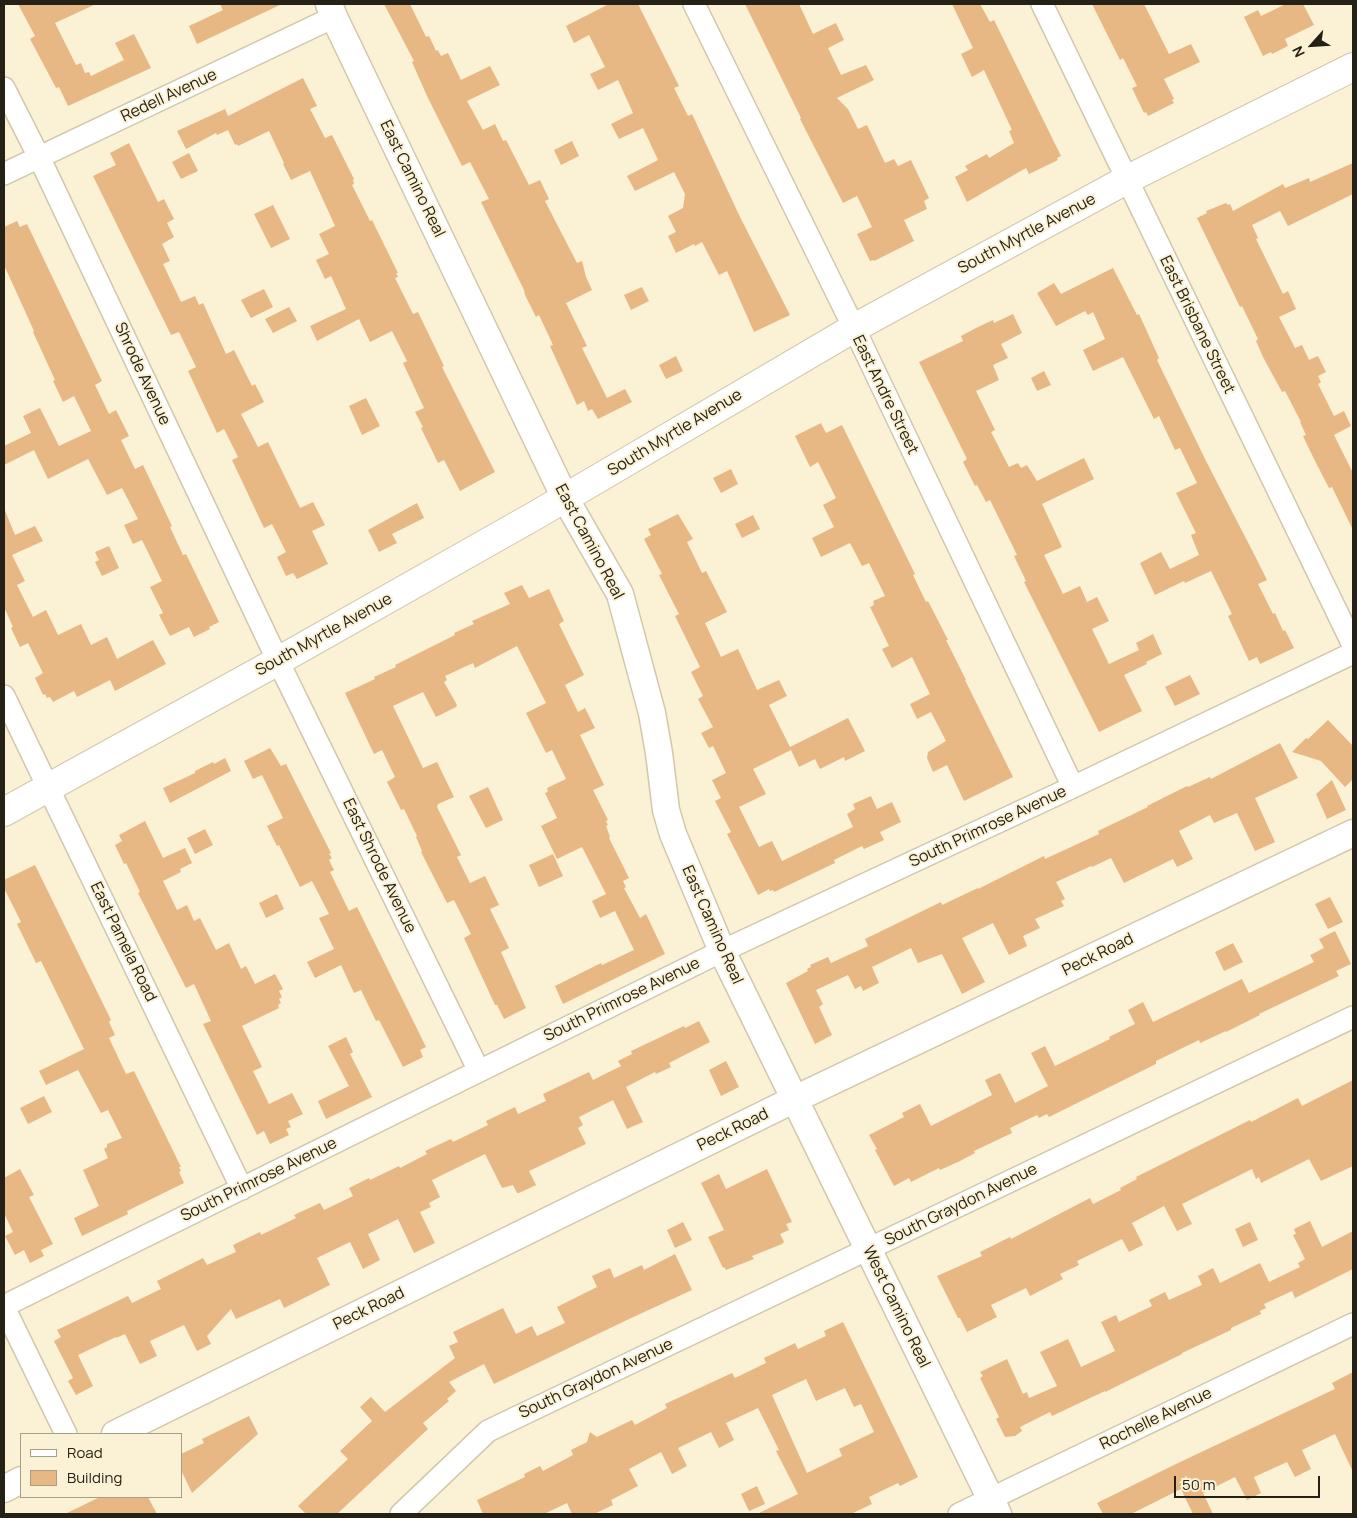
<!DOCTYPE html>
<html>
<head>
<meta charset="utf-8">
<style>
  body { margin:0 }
  #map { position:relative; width:1357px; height:1518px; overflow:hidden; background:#fbf1d5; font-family:Manrope,sans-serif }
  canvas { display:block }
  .frame { position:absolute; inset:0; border:5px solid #252117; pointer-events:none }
  .legend { position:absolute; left:20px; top:1433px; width:162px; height:65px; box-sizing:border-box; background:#fbf1d5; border:1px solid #a59e89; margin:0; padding:6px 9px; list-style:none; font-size:15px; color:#252117 }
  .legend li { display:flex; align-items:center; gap:10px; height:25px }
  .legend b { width:25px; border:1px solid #a59e89 }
  .north { position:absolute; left:1287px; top:20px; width:50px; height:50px; -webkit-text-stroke:4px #fbf1d5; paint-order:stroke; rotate:244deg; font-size:14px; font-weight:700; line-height:20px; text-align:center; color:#252117 }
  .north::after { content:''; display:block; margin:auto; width:18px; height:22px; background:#252117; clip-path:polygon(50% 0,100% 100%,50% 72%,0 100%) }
  .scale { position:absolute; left:1174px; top:1476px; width:146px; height:22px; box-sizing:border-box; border:2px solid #252117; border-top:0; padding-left:6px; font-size:15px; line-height:18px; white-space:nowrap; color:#252117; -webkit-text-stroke:4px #fbf1d5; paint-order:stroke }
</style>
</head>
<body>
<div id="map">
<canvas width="1357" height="1518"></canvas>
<div class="frame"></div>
<ul class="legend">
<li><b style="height:6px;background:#fff"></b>Road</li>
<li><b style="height:14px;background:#e7b784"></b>Building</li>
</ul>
<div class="north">N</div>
<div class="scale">50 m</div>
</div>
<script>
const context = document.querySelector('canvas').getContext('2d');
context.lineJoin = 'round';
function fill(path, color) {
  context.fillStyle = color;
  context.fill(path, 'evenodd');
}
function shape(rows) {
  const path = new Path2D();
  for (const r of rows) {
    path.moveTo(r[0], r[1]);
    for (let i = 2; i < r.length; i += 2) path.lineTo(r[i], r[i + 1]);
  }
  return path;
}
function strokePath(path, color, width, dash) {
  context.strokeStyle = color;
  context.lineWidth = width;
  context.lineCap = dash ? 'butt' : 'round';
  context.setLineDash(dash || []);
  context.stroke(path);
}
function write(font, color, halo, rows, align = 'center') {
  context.font = font + ' Manrope,sans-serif';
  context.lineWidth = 4;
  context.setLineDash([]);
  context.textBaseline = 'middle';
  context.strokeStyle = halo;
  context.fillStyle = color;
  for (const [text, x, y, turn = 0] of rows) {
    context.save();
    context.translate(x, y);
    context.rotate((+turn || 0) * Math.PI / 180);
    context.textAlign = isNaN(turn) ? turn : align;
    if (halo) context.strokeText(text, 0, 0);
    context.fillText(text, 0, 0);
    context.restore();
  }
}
const building = shape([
  [18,4,96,4,55,23,76,65,81,63,85,73,89,72,91,76,124,60,115,43,134,34,151,68,68,106,59,87,56,88,30,39,35,36],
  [220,4,282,4,197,44,189,26,223,10],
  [384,4,410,4,426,37,429,36,436,51,438,50,441,56,448,53,461,80,490,66,500,85,467,101,483,130,495,124,503,141,506,140,529,185,540,180,549,199,545,201,577,263,582,261,586,277,592,290,566,303,587,346,582,348,607,398,625,389,632,402,598,419,592,409,588,411,584,401,577,405,550,346,553,345,539,315,536,317,525,295,524,290,481,202,489,199,470,162,462,166,427,96,412,62,414,61],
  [609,4,638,4,679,86,674,88,688,116,692,114,740,217,790,315,754,332,727,271,719,275,702,242,695,246,694,244,676,253,668,236,676,232,668,216,683,208,685,194,674,172,635,191,627,176,658,160,643,128,619,139,611,124,633,113,618,80,598,90,590,74,605,67,589,35,574,43,566,26],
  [745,4,799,4,813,34,836,23,844,40,828,48,841,75,866,65,874,80,837,98,848,109,858,129,867,125,885,163,894,159,898,166,911,160,929,198,924,201,927,209,904,220,914,241,874,261,874,260,870,261,857,234,872,227,857,196,843,203,800,119,801,118],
  [952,4,980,4,990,22,994,20,1061,156,1057,158,1058,160,1029,174,1026,168,967,202,955,177,968,170,965,166,987,154,989,158,1014,143,1009,131,1012,130,984,70,972,77,961,54,973,48],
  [1092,4,1144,4,1169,54,1191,44,1200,62,1164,79,1174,99,1172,100,1174,103,1148,116,1146,112,1144,113,1132,88,1137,86,1123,58,1120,60],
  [1286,4,1303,4,1314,25,1285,39,1288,46,1272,54,1271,52,1263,56,1244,17,1258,10,1261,16],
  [303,78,317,106,310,109,325,138,332,135,354,179,353,180,354,184,352,185,370,221,372,220,398,273,396,273,398,277,395,278,413,314,418,312,444,366,442,367,495,472,460,491,444,460,438,463,421,428,423,427,415,412,424,408,403,363,407,361,392,331,370,342,359,319,317,341,310,326,346,309,331,276,325,279,316,260,329,254,319,234,335,226,310,171,291,180,283,164,284,163,269,131,238,146,237,144,235,145,228,130,217,135,216,133,186,149,177,131,225,109,228,116],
  [572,141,579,156,561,165,554,150],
  [129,143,158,202,164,199,174,219,167,223,174,237,162,244,170,261,163,264,181,302,195,296,199,305,203,303,226,354,234,350,252,386,255,384,264,402,241,414,258,447,268,442,300,508,313,502,325,525,312,531,328,564,297,579,293,573,286,576,277,557,286,552,272,524,264,528,232,460,238,457,224,429,217,433,188,371,196,367,179,332,171,335,93,176,116,165,110,153],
  [189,153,198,171,181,179,172,162],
  [1353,163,1353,194,1288,226,1280,211,1252,225,1258,238,1256,239,1283,294,1288,291,1296,309,1279,317,1295,348,1302,345,1309,360,1318,356,1326,372,1318,376,1321,382,1318,384,1334,416,1344,411,1351,426,1334,435,1353,473,1353,530,1332,487,1329,488,1314,459,1303,436,1306,435,1300,422,1301,422,1285,391,1282,392,1263,357,1256,341,1258,339,1242,306,1240,307,1197,218,1207,213,1206,211,1226,203,1228,205,1230,204,1233,211,1283,184,1285,188,1309,178,1310,182],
  [273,205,290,239,271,248,254,214],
  [17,221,20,227,27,224,102,381,95,385,109,414,116,410,129,436,121,440,135,469,143,465,172,526,170,527,183,555,186,554,219,622,209,627,210,629,194,637,189,627,170,636,159,615,163,613,150,587,162,581,142,540,133,544,124,525,138,519,122,488,107,495,88,459,48,479,34,450,4,465,4,446,31,433,23,416,40,408,59,446,91,431,74,396,63,402,53,381,55,380,33,332,34,331,4,265,4,227],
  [1113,268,1137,315,1139,314,1159,358,1157,360,1206,461,1256,558,1267,580,1258,584,1273,614,1275,613,1283,631,1285,630,1294,648,1260,664,1257,657,1249,661,1228,616,1232,614,1211,571,1185,583,1184,581,1155,595,1140,563,1161,552,1170,569,1199,555,1191,535,1196,533,1176,493,1197,483,1180,448,1175,450,1159,416,1154,419,1123,357,1093,371,1083,350,1105,339,1093,312,1088,315,1085,311,1056,326,1037,293,1054,283,1061,294],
  [642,287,649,301,631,310,624,295],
  [264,289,273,307,251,318,241,300],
  [289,307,297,321,273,333,265,319],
  [1013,314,1022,333,1001,344,1008,358,993,365,999,380,976,391,995,430,991,432,1009,467,1018,463,1021,468,1027,465,1037,481,1084,458,1094,479,1042,504,1062,547,1044,555,1063,594,1080,586,1087,602,1097,597,1109,621,1092,629,1109,664,1139,650,1136,643,1153,634,1162,654,1146,662,1147,664,1124,675,1142,711,1099,732,1024,582,1026,581,1014,556,1017,555,990,500,986,502,977,485,975,486,963,462,967,459,919,362,963,341,961,336,978,327,993,320,994,323],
  [676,356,683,371,666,379,659,365],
  [1044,371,1051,385,1037,391,1031,378],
  [366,398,380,426,362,435,349,406],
  [821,423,826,433,842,425,915,574,913,575,926,602,928,601,948,640,946,640,966,680,965,680,1013,777,964,801,947,765,933,772,927,758,928,752,946,741,931,712,917,719,910,704,930,694,912,657,892,668,882,649,889,646,870,607,874,605,873,601,885,596,869,563,862,566,850,543,821,557,812,538,834,527,823,505,836,498,818,462,810,467,795,436],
  [731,469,738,484,721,493,713,478],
  [417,503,424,518,392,534,397,543,379,552,368,530],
  [4,508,15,535,35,526,43,541,12,555,25,581,17,585,33,617,46,610,58,635,81,624,91,645,107,637,117,659,153,640,166,664,115,691,110,680,77,697,74,691,53,702,50,697,47,698,45,694,43,695,35,678,43,673,28,643,20,647,11,628,13,627,4,607],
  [678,514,693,539,687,542,702,573,706,571,727,612,705,623,721,657,738,649,757,690,779,680,787,696,769,705,790,747,848,718,865,751,845,761,844,757,820,769,815,759,799,767,791,750,753,769,766,794,739,807,759,847,772,841,782,861,853,827,847,814,855,809,853,804,871,796,877,809,892,802,901,822,880,832,884,840,864,849,862,846,834,860,835,863,774,892,773,890,770,891,769,889,758,895,727,834,731,832,715,801,721,798,712,780,726,773,713,746,709,748,701,733,713,727,698,699,703,696,691,672,700,667,675,616,679,614,659,575,662,574,644,539,651,535,648,529],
  [753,515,760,529,742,538,735,524],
  [109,546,119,568,102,576,95,562,99,560,95,552],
  [522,585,529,598,549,589,564,621,559,624,584,675,565,685,578,712,585,708,595,728,580,735,604,785,593,790,608,820,606,821,608,825,606,826,610,837,609,838,629,878,623,881,626,887,624,888,640,918,646,914,665,954,563,1004,555,986,601,963,602,965,634,950,615,911,600,918,592,901,606,894,582,847,557,859,541,826,557,818,545,793,548,792,547,788,566,779,552,750,546,753,526,713,546,703,517,646,475,668,473,663,445,676,447,680,444,682,457,705,456,707,436,717,423,692,393,706,423,768,437,762,454,797,438,804,437,807,461,855,457,857,470,883,485,876,499,905,490,909,509,948,501,952,526,1008,504,1019,497,1005,495,1005,464,938,471,934,454,900,447,903,421,852,422,851,416,837,417,836,404,809,401,810,387,782,395,777,382,750,374,754,345,693,375,679,374,677,396,667,395,665,455,635,454,633,474,624,472,621,510,604,504,593],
  [1190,675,1200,694,1175,706,1165,687],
  [1328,720,1353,746,1353,779,1345,787,1321,761,1292,752,1306,738,1308,739],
  [1280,743,1298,778,1255,798,1275,842,1255,851,1237,813,1214,823,1210,815,1179,831,1193,859,1177,867,1173,859,1124,883,1111,858,1092,867,1091,866,1056,882,1065,899,1061,901,1064,906,1035,919,1040,928,1023,936,1027,946,1009,955,993,923,962,938,985,982,962,994,942,954,918,963,911,948,872,967,879,983,863,991,861,986,855,989,848,975,816,990,823,1004,819,1007,832,1035,815,1044,786,983,808,971,807,969,811,967,810,965,828,957,831,963,868,946,865,939,941,902,942,905,978,888,978,889,1044,856,1045,859,1099,834,1098,831,1148,807,1147,806,1187,786,1188,787,1210,777,1211,779],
  [270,748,281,766,286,764,331,853,329,854,332,858,329,860,334,870,330,872,349,911,357,907,426,1047,420,1050,423,1057,403,1067,379,1020,376,1021,361,990,354,993,341,965,315,978,307,962,334,949,319,918,329,914,312,881,300,887,279,845,277,846,267,826,283,818,262,775,253,779,244,761],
  [225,758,231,771,170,803,163,788,195,773,195,771,213,762,214,764],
  [1332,780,1346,810,1327,819,1316,794],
  [488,787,503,820,486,828,469,796],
  [145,821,163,858,185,848,192,863,180,869,181,872,163,881,177,910,187,905,194,921,200,918,216,950,229,943,241,969,246,966,255,984,275,974,283,989,279,991,282,997,279,999,281,1003,278,1005,279,1008,242,1026,262,1067,253,1071,269,1104,292,1093,303,1114,288,1121,291,1127,286,1129,289,1135,270,1144,264,1131,257,1135,203,1024,211,1021,194,984,186,988,138,893,140,892,126,863,124,864,115,845,122,841,119,835],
  [205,829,213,845,195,854,187,838],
  [553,854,563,876,539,887,529,865],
  [35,865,111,1020,109,1022,115,1035,109,1038,126,1074,134,1071,181,1167,179,1167,181,1171,179,1172,184,1183,127,1211,128,1214,82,1236,74,1218,99,1206,83,1170,108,1158,104,1149,107,1147,107,1144,122,1138,108,1110,101,1113,78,1070,46,1085,39,1071,84,1049,41,961,36,963,17,924,21,922,4,888,4,880],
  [277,894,284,909,266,918,259,903],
  [1330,897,1343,922,1328,929,1315,904],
  [1335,931,1351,964,1336,971,1339,976,1259,1014,1260,1015,1226,1032,1226,1031,1200,1043,1199,1040,1156,1061,1156,1064,1049,1117,1047,1114,1039,1118,1037,1115,1010,1128,1012,1133,974,1151,975,1153,960,1161,940,1170,939,1168,911,1182,909,1178,894,1186,875,1150,877,1149,869,1135,904,1117,902,1113,920,1104,931,1126,992,1095,985,1080,1000,1073,1015,1103,1048,1086,1031,1053,1045,1046,1055,1066,1110,1039,1109,1037,1135,1024,1128,1010,1143,1002,1153,1022,1242,979,1249,993,1314,962,1310,955,1324,948,1319,939],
  [1233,943,1243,962,1224,971,1215,952],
  [699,1021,710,1042,669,1063,671,1067,656,1074,655,1072,626,1087,643,1122,627,1129,613,1100,579,1117,583,1125,578,1128,586,1144,529,1171,536,1185,519,1193,517,1193,513,1185,502,1188,485,1154,432,1180,440,1197,429,1203,431,1207,420,1212,435,1243,414,1253,398,1219,368,1234,380,1260,363,1269,350,1242,317,1258,330,1285,284,1308,280,1299,236,1319,231,1309,207,1336,211,1344,197,1351,184,1325,150,1341,157,1356,140,1364,125,1334,116,1338,116,1337,78,1355,93,1386,76,1395,68,1381,73,1378,54,1341,61,1337,57,1330,128,1296,132,1303,161,1289,157,1281,203,1258,207,1265,236,1252,233,1245,260,1232,261,1235,296,1218,294,1215,320,1203,324,1210,353,1196,349,1188,369,1178,370,1180,399,1166,400,1168,427,1154,425,1151,451,1139,453,1142,488,1125,486,1121,515,1107,518,1114,546,1101,543,1094,589,1072,593,1080,621,1066,618,1061,632,1054,631,1051,684,1026,685,1028],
  [346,1037,353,1052,350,1054,372,1097,326,1119,318,1101,349,1086,328,1046],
  [726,1061,739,1087,721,1096,709,1070],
  [1353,1080,1353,1166,1321,1181,1309,1159,1261,1183,1259,1177,1256,1179,1252,1169,1182,1204,1192,1224,1177,1231,1164,1206,1132,1223,1143,1245,1129,1252,1122,1239,1077,1261,1079,1265,1060,1274,1063,1279,1030,1296,1026,1288,991,1305,997,1317,967,1332,960,1318,958,1318,937,1276,982,1256,980,1252,1010,1237,1011,1239,1090,1198,1093,1204,1121,1190,1120,1188,1137,1179,1136,1177,1250,1120,1251,1122,1298,1098,1302,1106],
  [44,1096,52,1112,28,1124,20,1108],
  [20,1169,34,1195,29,1197,53,1244,41,1250,44,1256,30,1263,24,1250,15,1255,5,1236,13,1232,4,1213,4,1178],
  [767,1169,792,1222,786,1224,789,1230,780,1234,784,1242,782,1244,752,1256,754,1259,726,1270,724,1267,723,1268,708,1237,724,1230,701,1183,719,1174,726,1189],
  [1310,1221,1322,1247,1353,1231,1353,1269,1295,1298,1292,1291,1264,1304,1266,1308,1260,1311,1261,1314,1231,1328,1231,1330,1182,1353,1182,1354,1105,1392,1105,1391,1052,1416,1050,1412,1020,1427,1022,1431,1015,1436,1005,1437,996,1419,999,1417,980,1378,983,1376,980,1372,1007,1359,1023,1394,1027,1392,1029,1398,1057,1386,1040,1352,1068,1339,1081,1367,1115,1351,1101,1322,1116,1315,1119,1322,1152,1306,1149,1300,1165,1292,1169,1300,1202,1285,1198,1276,1213,1268,1220,1283,1260,1263,1269,1282,1300,1267,1298,1263,1305,1259,1293,1235,1296,1234,1294,1229],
  [683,1222,692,1240,675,1248,667,1230],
  [1250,1222,1258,1240,1243,1247,1235,1229],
  [675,1254,692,1290,629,1319,494,1384,484,1364,449,1382,456,1391,447,1399,449,1401,423,1423,428,1429,337,1514,306,1514,298,1506,348,1459,340,1451,372,1421,360,1407,371,1397,385,1412,455,1358,449,1346,458,1342,453,1332,503,1308,516,1334,532,1326,537,1336,565,1323,557,1307,597,1287,592,1276,610,1268,614,1278,642,1265,644,1270],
  [843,1322,918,1477,900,1486,898,1483,869,1497,872,1504,851,1514,757,1514,798,1494,776,1451,779,1450,758,1408,726,1423,734,1440,719,1448,711,1432,678,1448,687,1466,672,1474,661,1452,629,1469,638,1486,611,1500,613,1505,594,1514,572,1514,567,1503,544,1514,483,1514,477,1500,525,1477,524,1474,540,1466,543,1471,573,1455,571,1450,587,1442,590,1432,597,1437,632,1420,635,1425,667,1408,665,1404,732,1373,735,1378,766,1363,764,1358,795,1343,798,1349,826,1336,824,1331],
  [806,1379,816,1401,845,1388,854,1407,861,1404,874,1432,839,1449,842,1456,807,1473,772,1395],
  [1353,1372,1353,1472,1335,1434,1302,1450,1311,1469,1295,1477,1287,1462,1254,1477,1261,1493,1247,1500,1235,1477,1203,1493,1213,1514,1193,1514,1181,1489,1131,1514,1103,1514,1097,1503,1176,1464,1335,1389,1332,1383],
  [249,1416,258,1434,192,1493,181,1470,181,1454,204,1443,202,1439],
  [757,1486,765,1504,749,1511,741,1494],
  [100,1497,148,1497,157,1514,65,1514]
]);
const minor = shape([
  [694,4,854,328,1073,787],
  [1042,4,1353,645],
  [4,88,39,157,278,661,479,1071],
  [4,174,334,17],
  [4,696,242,1189],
  [4,1306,722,951,1073,787,1353,653],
  [4,1307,66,1434],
  [401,1514,488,1431,1353,1017],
  [959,1514,1353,1324]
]);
const tertiary = shape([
  [329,4,334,17,565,498,620,594,652,713,659,753,666,810,673,834,722,951,998,1514],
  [115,1434,795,1099,1353,833],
  [4,1489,21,1480]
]);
const secondary = shape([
  [4,812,278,661,536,515,854,328,1126,180,1353,67]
]);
const streetNames = [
  ["Redell Avenue",169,96,-25],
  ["East Camino Real",412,179,64],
  ["South Myrtle Avenue",1027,234,-28],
  ["East Brisbane Street",1197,325,64],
  ["Shrode Avenue",142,374,65],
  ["East Andre Street",885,395,64],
  ["South Myrtle Avenue",675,433,-31],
  ["East Camino Real",589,542,62],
  ["South Myrtle Avenue",324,635,-29],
  ["South Primrose Avenue",988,827,-25],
  ["East Shrode Avenue",379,866,64],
  ["East Camino Real",712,925,66],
  ["East Pamela Road",123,942,64],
  ["Peck Road",1098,955,-26],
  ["South Primrose Avenue",622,1000,-26],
  ["Peck Road",733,1130,-26],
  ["South Primrose Avenue",259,1180,-26],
  ["South Graydon Avenue",961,1205,-26],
  ["West Camino Real",896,1307,64],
  ["Peck Road",369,1309,-26],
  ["South Graydon Avenue",596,1379,-25],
  ["Rochelle Avenue",1156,1419,-26]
];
fill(building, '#e7b784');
strokePath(minor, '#d1c7ac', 24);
strokePath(tertiary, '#d1c7ac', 29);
strokePath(secondary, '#d1c7ac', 30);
strokePath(minor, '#fff', 21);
strokePath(tertiary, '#fff', 26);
strokePath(secondary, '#fff', 28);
write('16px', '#252117', '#fbf1d5', streetNames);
</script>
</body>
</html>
